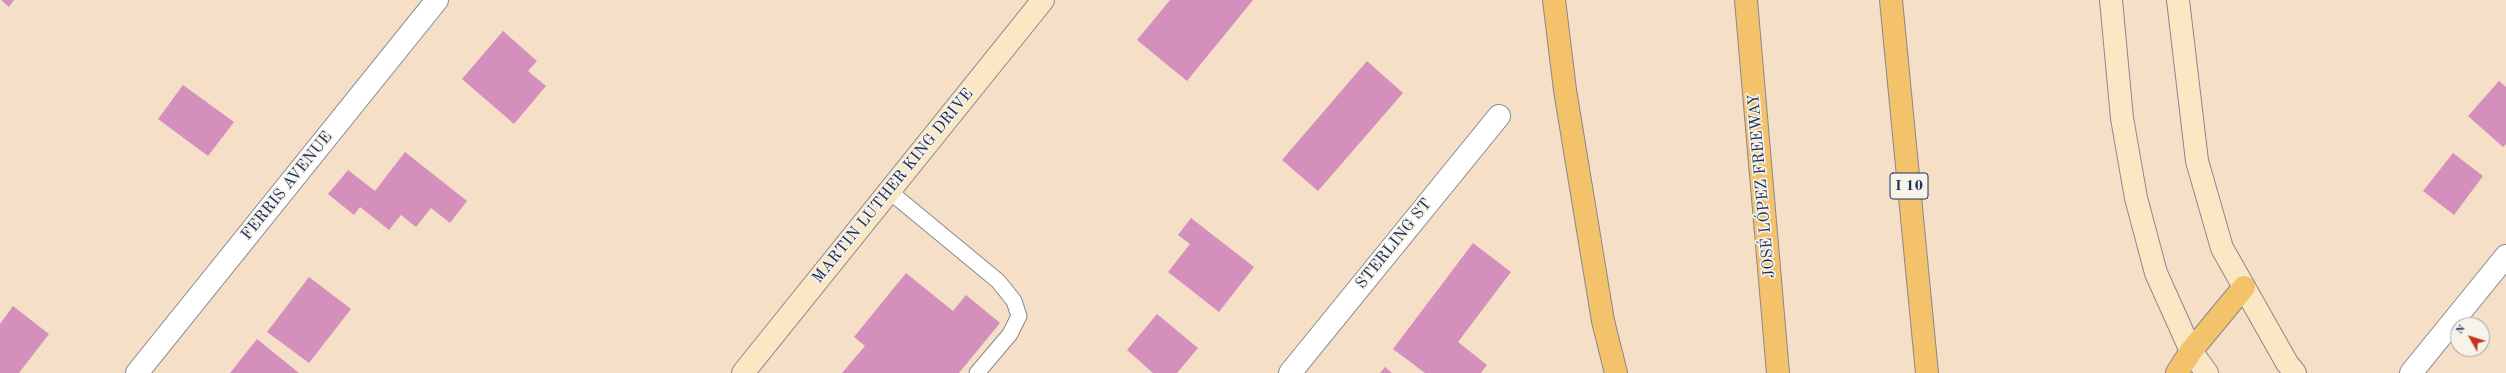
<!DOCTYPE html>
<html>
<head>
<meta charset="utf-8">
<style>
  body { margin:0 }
  #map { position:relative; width:2506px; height:373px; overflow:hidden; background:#f5e0c7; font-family:"Old Standard TT",serif }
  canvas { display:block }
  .north { position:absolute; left:2450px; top:317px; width:40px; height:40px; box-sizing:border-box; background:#f7f3e8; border:1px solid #9fa5b1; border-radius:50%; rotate:309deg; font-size:11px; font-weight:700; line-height:16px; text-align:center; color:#1b2f5e }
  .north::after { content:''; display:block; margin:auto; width:14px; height:18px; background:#c8321e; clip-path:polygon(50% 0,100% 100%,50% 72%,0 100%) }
</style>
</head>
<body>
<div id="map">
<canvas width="2506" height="373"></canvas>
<div class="north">N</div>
</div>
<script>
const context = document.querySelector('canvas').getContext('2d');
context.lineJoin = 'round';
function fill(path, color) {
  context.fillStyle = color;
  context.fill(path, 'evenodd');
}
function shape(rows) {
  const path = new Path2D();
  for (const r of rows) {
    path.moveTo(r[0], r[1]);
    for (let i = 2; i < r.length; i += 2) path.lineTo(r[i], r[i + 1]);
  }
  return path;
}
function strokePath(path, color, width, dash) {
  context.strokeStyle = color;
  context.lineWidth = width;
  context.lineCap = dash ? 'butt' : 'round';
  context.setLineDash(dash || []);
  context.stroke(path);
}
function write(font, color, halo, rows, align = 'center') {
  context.font = font + ' "Old Standard TT",serif';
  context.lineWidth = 3.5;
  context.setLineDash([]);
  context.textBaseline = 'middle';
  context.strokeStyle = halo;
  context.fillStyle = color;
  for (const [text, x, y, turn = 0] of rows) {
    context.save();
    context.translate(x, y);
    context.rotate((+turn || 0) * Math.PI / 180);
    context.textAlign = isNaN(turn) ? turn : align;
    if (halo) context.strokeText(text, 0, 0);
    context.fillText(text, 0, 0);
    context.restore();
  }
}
const building = shape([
  [1,0,14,0,9,7],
  [1170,0,1253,0,1187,81,1137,40],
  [503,31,537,61,528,71,546,86,514,124,462,79],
  [1367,61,1403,93,1318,191,1282,160],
  [2499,81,2506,87,2506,144,2503,147,2468,116],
  [183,85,234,122,208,156,158,119],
  [405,152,467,201,450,223,431,208,416,227,401,215,389,230,360,207,354,215,328,194,348,170,375,191],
  [2453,153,2483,176,2454,215,2423,191],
  [1191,218,1254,267,1219,312,1168,272,1190,244,1178,235],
  [1473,243,1511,272,1458,342,1487,365,1481,373,1425,373,1393,349],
  [906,273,953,311,966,295,1000,323,959,373,842,373,865,346,854,337],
  [309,277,351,309,309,363,267,332],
  [13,306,49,334,19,373,0,373,0,324],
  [1157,314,1198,348,1177,373,1153,373,1127,350],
  [257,339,299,373,230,373],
  [1385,367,1392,373,1380,373]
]);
const service = shape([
  [889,191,998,281,1014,301,1019,316,1010,334,977,373]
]);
const minor = shape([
  [137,373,437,0],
  [1290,373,1499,116],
  [2411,373,2506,256]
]);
const secondary = shape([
  [2111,0,2122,118,2136,198,2156,273,2191,351,2207,373],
  [2178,0,2197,161,2222,248,2287,363,2295,373],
  [743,373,1043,0]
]);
const motorway = shape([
  [1554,0,1565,90,1603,321,1616,373],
  [1746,0,1778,373],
  [1891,0,1927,373],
  [2177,373,2191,351,2244,287]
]);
const shields = [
  [1909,186,38]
];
const shieldNames = [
  ["I 10",1909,186]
];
const streetNames = [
  ["FERRIS AVENUE",287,186,-51],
  ["MARTIN LUTHER KING DRIVE",893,186,-51],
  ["JOSÉ LÓPEZ FREEWAY",1762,186,-95],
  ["STERLING ST",1394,244,-51]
];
fill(building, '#d48fbd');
strokePath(service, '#888892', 17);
strokePath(minor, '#888892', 24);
strokePath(secondary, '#888892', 24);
strokePath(motorway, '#888892', 24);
strokePath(service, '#fff', 15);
strokePath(minor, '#fff', 22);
strokePath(secondary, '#fae7c3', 22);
strokePath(motorway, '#f3c26a', 22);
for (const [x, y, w] of shields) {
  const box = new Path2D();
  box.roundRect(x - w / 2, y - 13, w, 26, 3);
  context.fillStyle = '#f7f3e8';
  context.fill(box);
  strokePath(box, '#1b2f5e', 1);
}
write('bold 15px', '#1b2f5e', null, shieldNames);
write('16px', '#1b2f5e', '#f7f3e8', streetNames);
</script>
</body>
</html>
